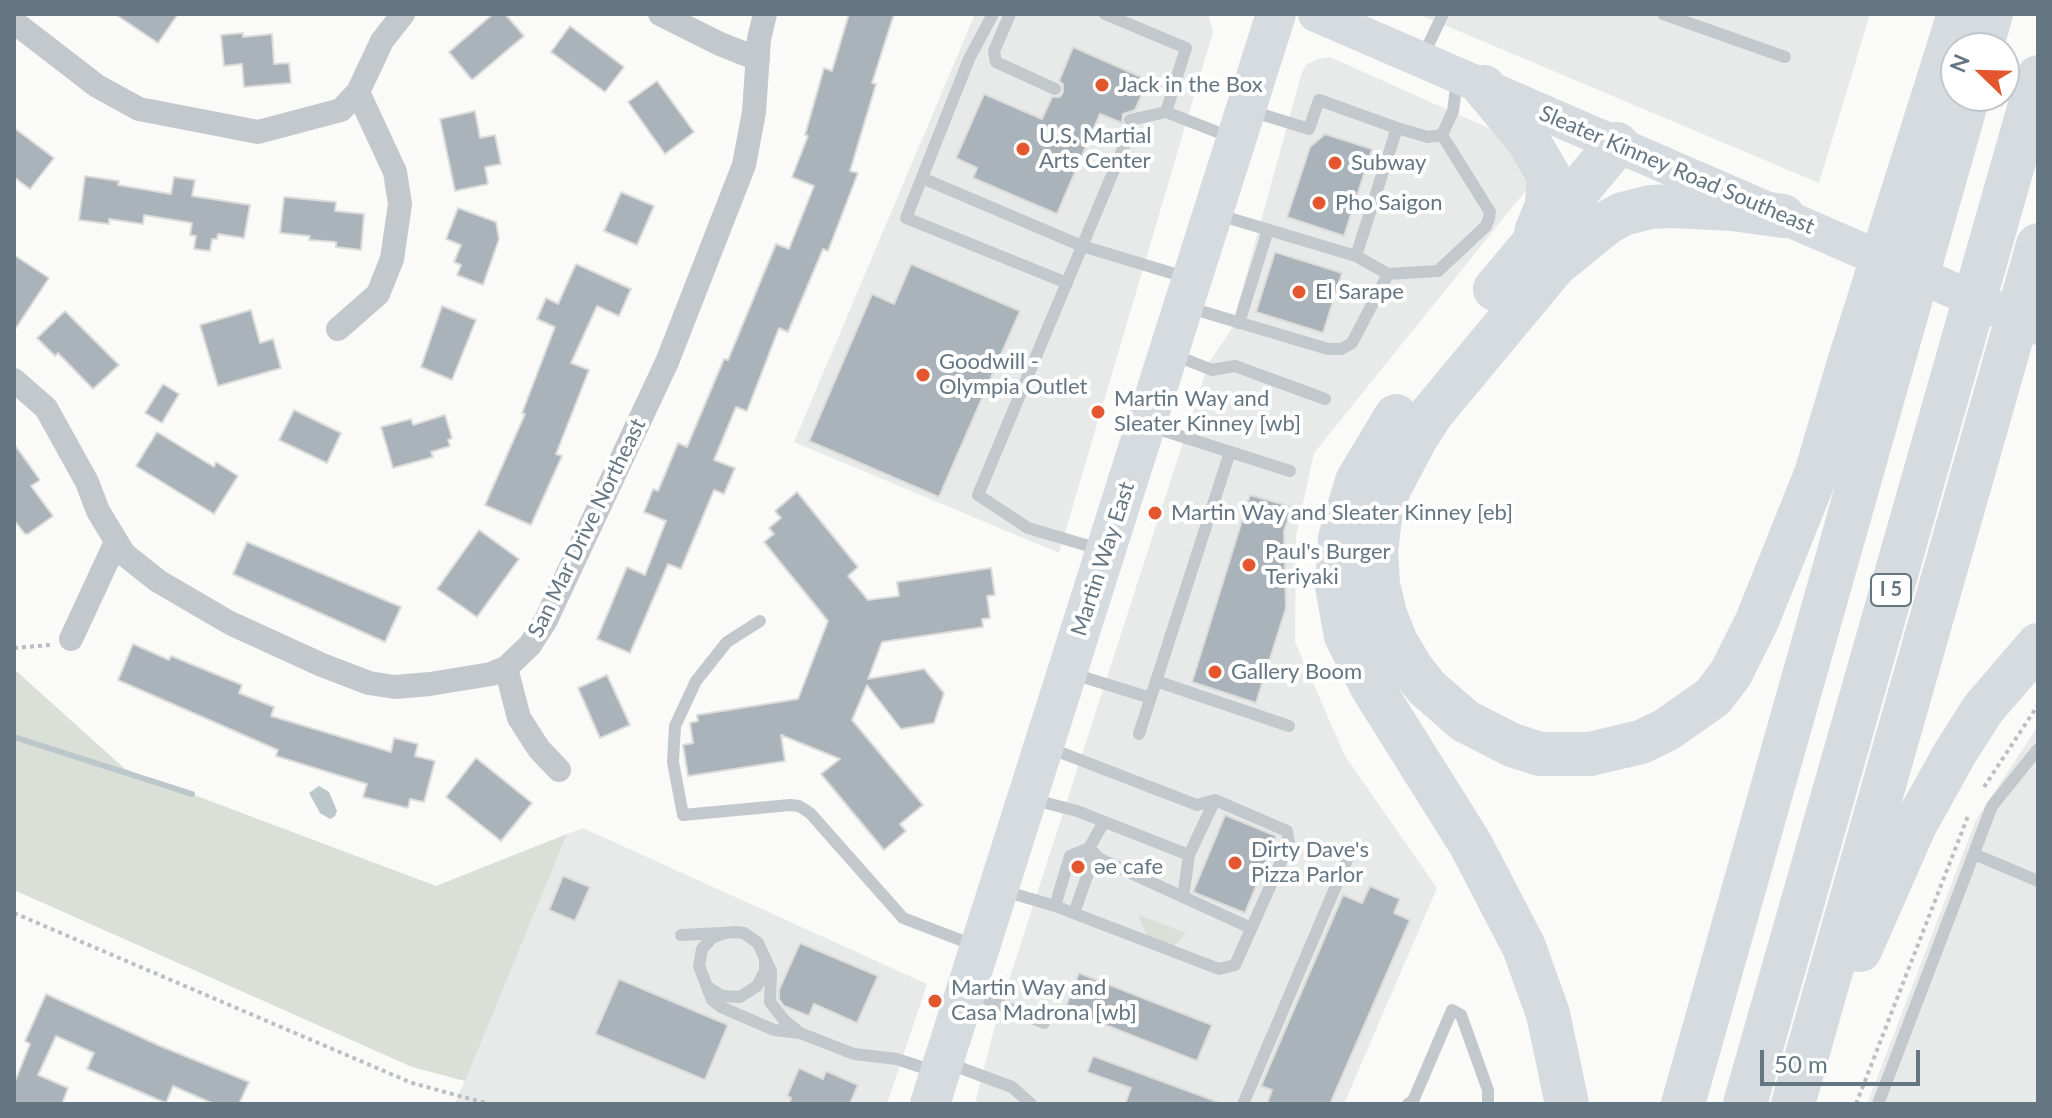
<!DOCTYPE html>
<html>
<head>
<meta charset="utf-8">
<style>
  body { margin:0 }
  #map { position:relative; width:2052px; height:1118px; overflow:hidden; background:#fafaf8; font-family:Lato,sans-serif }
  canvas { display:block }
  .frame { position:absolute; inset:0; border:16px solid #657683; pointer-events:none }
  .north { position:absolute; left:1940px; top:32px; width:80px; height:80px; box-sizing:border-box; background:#fff; border:2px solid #c1c8cd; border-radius:50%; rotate:293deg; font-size:22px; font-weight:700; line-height:32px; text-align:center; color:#657683 }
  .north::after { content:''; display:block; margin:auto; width:28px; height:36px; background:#e4572e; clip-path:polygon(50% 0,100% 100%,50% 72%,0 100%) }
  .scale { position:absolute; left:1760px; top:1050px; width:160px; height:36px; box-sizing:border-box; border:4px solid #657683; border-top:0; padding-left:10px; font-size:24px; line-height:28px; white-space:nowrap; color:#657683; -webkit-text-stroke:6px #fff; paint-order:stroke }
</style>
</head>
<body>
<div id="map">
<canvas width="2052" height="1118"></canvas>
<div class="frame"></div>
<div class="north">N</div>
<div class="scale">50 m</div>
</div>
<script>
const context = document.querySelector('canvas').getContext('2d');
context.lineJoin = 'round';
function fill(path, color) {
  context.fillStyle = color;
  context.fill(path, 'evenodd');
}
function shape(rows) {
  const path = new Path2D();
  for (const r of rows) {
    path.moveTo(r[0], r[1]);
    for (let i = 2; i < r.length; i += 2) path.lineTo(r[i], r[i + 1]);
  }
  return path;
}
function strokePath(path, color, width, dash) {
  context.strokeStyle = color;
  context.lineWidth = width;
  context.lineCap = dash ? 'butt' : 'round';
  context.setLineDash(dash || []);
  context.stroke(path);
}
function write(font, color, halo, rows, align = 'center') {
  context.font = font + ' Lato,sans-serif';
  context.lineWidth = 8;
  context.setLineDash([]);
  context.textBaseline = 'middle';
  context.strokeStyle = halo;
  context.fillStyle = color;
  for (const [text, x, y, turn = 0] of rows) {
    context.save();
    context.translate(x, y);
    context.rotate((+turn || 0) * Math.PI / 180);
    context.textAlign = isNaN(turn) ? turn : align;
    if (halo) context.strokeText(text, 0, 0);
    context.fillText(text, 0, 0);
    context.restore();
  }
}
const built = shape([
  [975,14,1208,14,1213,32,1059,553,794,442],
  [1418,14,1870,14,1819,183],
  [1330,57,1504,135,1535,179,1314,453,1296,535,1295,642,1345,756,1437,888,1344,1104,975,1104,998,1014,1209,362,1231,330,1302,72,1307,64,1317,59],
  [2038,726,2038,1104,1867,1104,1976,820],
  [583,828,927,984,887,1104,455,1104,567,834]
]);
const green = shape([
  [14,669,125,769,436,886,567,834,465,1081,412,1067,14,890],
  [1138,915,1186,933,1168,952,1152,946]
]);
const water = shape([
  [319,786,329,792,337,811,335,816,330,819,320,813,309,793]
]);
const stream = shape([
  [14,737,192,794]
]);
const building = shape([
  [115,14,178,14,158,43,115,14],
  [493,14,505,14,524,36,472,80,449,52,493,14],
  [849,14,894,14,872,83,876,84,850,171,858,173,828,251,823,249,788,332,779,328,747,411,736,407,714,460,735,468,724,494,714,490,681,569,668,564,630,653,597,639,627,567,645,575,666,521,644,512,653,489,658,491,678,443,687,447,724,359,728,360,776,244,789,249,814,186,792,177,808,136,805,135,824,68,832,71,849,14],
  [570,26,624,67,605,92,551,52,570,26],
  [243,33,243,37,272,34,274,64,289,63,291,83,244,87,242,64,224,66,221,35,243,33],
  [1073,47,1148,80,1135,110,1123,114,1122,123,1100,114,1057,214,973,178,977,168,956,158,984,94,1042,119,1052,97,1060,97,1063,92,1063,84,1059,81,1073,47],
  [657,81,694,132,665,154,628,102,657,81],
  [475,111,480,138,495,135,501,164,485,167,488,184,455,191,440,119,475,111],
  [14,128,54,158,30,189,14,177,14,128],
  [1325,134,1372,149,1344,236,1287,217,1310,147,1325,134],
  [85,176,119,181,118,185,171,194,174,177,195,180,192,196,250,205,244,238,218,234,217,239,212,239,210,251,194,249,196,236,190,235,192,223,144,215,143,224,109,219,109,224,79,220,85,176],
  [621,192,654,206,637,245,604,231,621,192],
  [284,197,336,202,335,211,364,214,361,250,336,247,336,242,309,240,310,236,280,233,284,197],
  [458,208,496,222,499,239,483,285,457,275,461,265,454,262,461,245,446,239,458,208],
  [1275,252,1342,273,1323,333,1256,312,1275,252],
  [14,255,49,278,14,331,14,255],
  [576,264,631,289,619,316,597,306,571,363,589,370,556,454,562,456,531,525,485,505,525,414,522,413,555,327,537,319,546,298,558,304,576,264],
  [911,264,1020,311,939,497,809,441,872,294,894,304,911,264],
  [442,306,476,320,452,380,421,367,442,306],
  [251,310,260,343,273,339,281,368,218,386,200,325,251,310],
  [65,311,119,365,93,389,58,353,55,356,37,338,65,311],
  [163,384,179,394,162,423,145,413,163,384],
  [294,410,341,433,327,463,279,440,294,410],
  [445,415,452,438,448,440,450,446,431,452,433,457,393,468,381,427,411,419,413,425,445,415],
  [157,432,214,467,216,462,238,476,214,514,136,466,157,432],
  [14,444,40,480,31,486,53,516,28,534,25,534,14,520,14,444],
  [797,492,858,567,848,576,868,600,899,596,897,582,991,568,995,595,987,596,990,618,982,619,983,627,882,642,868,679,924,669,944,693,934,723,901,729,867,685,852,720,923,805,900,824,906,831,884,850,821,774,840,759,781,735,785,761,688,776,683,745,693,743,690,723,698,721,697,715,798,699,828,621,764,542,774,534,769,528,781,518,775,511,797,492],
  [1250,495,1292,507,1284,531,1286,608,1256,703,1192,682,1250,495],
  [479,530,519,559,477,617,437,589,479,530],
  [247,542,401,607,385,642,233,574,247,542],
  [133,644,169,660,171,656,242,685,239,693,274,707,271,716,391,752,394,738,418,744,415,756,435,761,424,802,410,799,408,808,363,797,367,784,276,756,278,750,118,680,133,644],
  [607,675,630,725,600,738,578,688,607,675],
  [476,758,532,803,501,841,446,797,476,758],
  [1225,815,1276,836,1245,913,1193,892,1225,815],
  [563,876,590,887,575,921,549,910,563,876],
  [1370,886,1400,899,1394,913,1410,920,1330,1104,1267,1104,1272,1090,1261,1086,1343,895,1362,903,1370,886],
  [800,943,878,976,857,1023,814,1004,809,1016,784,1006,779,999,779,990,800,943],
  [1079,973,1212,1025,1197,1061,1065,1009,1079,973],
  [619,979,728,1025,705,1080,595,1034,619,979],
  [46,994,160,1046,249,1082,239,1104,214,1104,173,1086,166,1103,87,1069,94,1053,56,1036,38,1075,68,1088,62,1104,14,1104,14,1084,30,1044,25,1041,46,994],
  [1093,1056,1218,1102,1218,1104,1125,1104,1131,1088,1087,1072,1093,1056],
  [799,1068,823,1079,826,1071,858,1085,850,1104,789,1104,791,1098,787,1096,799,1068]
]);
const path = shape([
  [14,648,50,645],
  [1984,787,2038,705],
  [14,913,412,1083,489,1104],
  [1856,1104,1968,816]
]);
const lane = shape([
  [993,14,969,59,906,218,1067,283],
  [1010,14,994,51,996,62,1055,89],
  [1105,14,1186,48,1166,112],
  [1663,14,1785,57],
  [1422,58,1443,14],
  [1251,111,1309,129,1319,100,1397,128,1356,256],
  [1130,120,1166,112,1230,137],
  [1397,128,1428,137,1442,135],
  [1442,135,1453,111,1457,80],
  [922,178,1082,246,1185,277],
  [1388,274,1438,271,1486,226,1489,218,1490,212,1442,135],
  [1187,307,1328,349,1341,349,1352,343,1388,274,1356,256,1219,215],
  [1239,323,1268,230],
  [1172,354,1212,370,1235,366,1325,399],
  [1152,427,1290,471],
  [1099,549,1028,528,978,495,1124,146],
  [760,621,727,642,696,681,675,726,673,762,683,815,790,805,799,806,810,813,903,918,976,946],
  [1070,673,1151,698],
  [1156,681,1289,726],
  [1139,734,1230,452],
  [1031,799,1077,811,1189,855],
  [1104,822,1089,848,1100,859,1251,928],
  [1974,854,2038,881],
  [1001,890,1055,906,1219,969,1235,965,1289,844,1287,831,1215,800,1197,805,1049,748],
  [1183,897,1189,855,1215,800],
  [1055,906,1070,856,1089,848,1091,865,1074,913],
  [681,935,721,933],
  [708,987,722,996,740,997,757,986,765,971,765,962],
  [972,993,1044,1023],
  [800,1033,784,1020,770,1002,771,971,758,943,744,933,735,932,724,933,712,938,702,949,699,966,712,1000,721,1007,774,1030,800,1033,854,1054,897,1059,933,1071],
  [950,1064,1012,1087,1031,1104],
  [1243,1104,1347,860],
  [1408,1104,1413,1101,1452,1010,1461,1015,1488,1090,1488,1104],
  [1878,1104,1992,806,2038,749]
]);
const street = shape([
  [660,14,720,44,758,59],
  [14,22,97,86,139,109,258,132,341,110,358,92,382,41,403,14],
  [338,329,378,294,392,259,400,204,395,172,358,92],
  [14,380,46,408,87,482,98,511,124,554,158,581,230,623,322,665,369,683,395,687,430,684,491,674,506,668,530,645,546,620,667,362,744,165,754,112,759,39,765,14],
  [71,639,116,542],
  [506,668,519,718,539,749,559,770]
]);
const secondary = shape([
  [1316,14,2038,327]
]);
const primary = shape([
  [930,1104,1276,14]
]);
const highway = shape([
  [1981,48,1991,14],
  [1484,87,1528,140,1549,176,1547,205,1536,232],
  [1783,216,1732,209,1674,206,1650,207,1623,214,1608,222,1555,265,1432,413,1416,438,1389,489,1380,518,1376,551,1378,584,1385,614,1396,642,1412,669,1427,688,1465,721,1512,745,1540,754,1590,754,1641,742,1666,730,1713,697,1731,673,1757,621,1816,474,1848,366,1959,14],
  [1495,289,1617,144],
  [1396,416,1357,481,1340,538,1337,586,1346,636,1372,687,1471,845,1524,947,1548,1014,1567,1104],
  [1860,950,1915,825,1955,753,1983,709,2038,645],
  [1683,1104,1968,96],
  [1745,1104,2038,77],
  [1793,1104,2038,245]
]);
const markers = [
  [1102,85,8,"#e4572e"],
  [1023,149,8,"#e4572e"],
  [1335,163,8,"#e4572e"],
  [1319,203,8,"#e4572e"],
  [1299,292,8,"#e4572e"],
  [923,375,8,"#e4572e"],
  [1098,412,8,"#e4572e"],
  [1155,513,8,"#e4572e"],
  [1249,565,8,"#e4572e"],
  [1215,672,8,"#e4572e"],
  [1235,863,8,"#e4572e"],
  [1078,867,8,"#e4572e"],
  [935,1001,8,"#e4572e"]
];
const shields = [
  [1891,590,40]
];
const shieldNames = [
  ["I 5",1891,590]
];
const poiNames = [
  ["Jack in the Box",1118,85],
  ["U.S. Martial",1039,136],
  ["Arts Center",1039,161],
  ["Subway",1351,163],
  ["Pho Saigon",1335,203],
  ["El Sarape",1315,292],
  ["Goodwill -",939,362],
  ["Olympia Outlet",939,387],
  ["Martin Way and",1114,399],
  ["Sleater Kinney [wb]",1114,424],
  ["Martin Way and Sleater Kinney [eb]",1171,513],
  ["Paul's Burger",1265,552],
  ["Teriyaki",1265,577],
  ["Gallery Boom",1231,672],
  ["Dirty Dave's",1251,850],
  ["Pizza Parlor",1251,875],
  ["əe cafe",1094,867],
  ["Martin Way and",951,988],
  ["Casa Madrona [wb]",951,1013]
];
const streetNames = [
  ["Sleater Kinney Road Southeast",1677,170,23],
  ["San Mar Drive Northeast",587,528,-64],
  ["Martin Way East",1103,559,-72]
];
fill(built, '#e8e9e9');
fill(green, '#dadfd7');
fill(water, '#bbc7cb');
strokePath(stream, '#bbc7cb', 6);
fill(building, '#aab3b9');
strokePath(building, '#dcdcda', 2);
strokePath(path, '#bbbfc2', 4, [4, 4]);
strokePath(lane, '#c3c8cc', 12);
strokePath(street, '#c3c8cc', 24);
strokePath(secondary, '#d6dbdf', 36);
strokePath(primary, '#d6dbdf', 40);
strokePath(highway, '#d6dbdf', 44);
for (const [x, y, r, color] of markers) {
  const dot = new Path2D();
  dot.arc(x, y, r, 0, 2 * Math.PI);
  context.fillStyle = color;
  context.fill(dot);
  strokePath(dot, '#fff', 3);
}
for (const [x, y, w] of shields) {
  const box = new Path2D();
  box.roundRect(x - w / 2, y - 16, w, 32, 6);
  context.fillStyle = '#fff';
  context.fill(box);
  strokePath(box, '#657683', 2);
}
write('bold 20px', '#657683', null, shieldNames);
write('22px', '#657683', '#fff', poiNames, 'left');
write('22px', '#657683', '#fff', streetNames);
</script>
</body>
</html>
